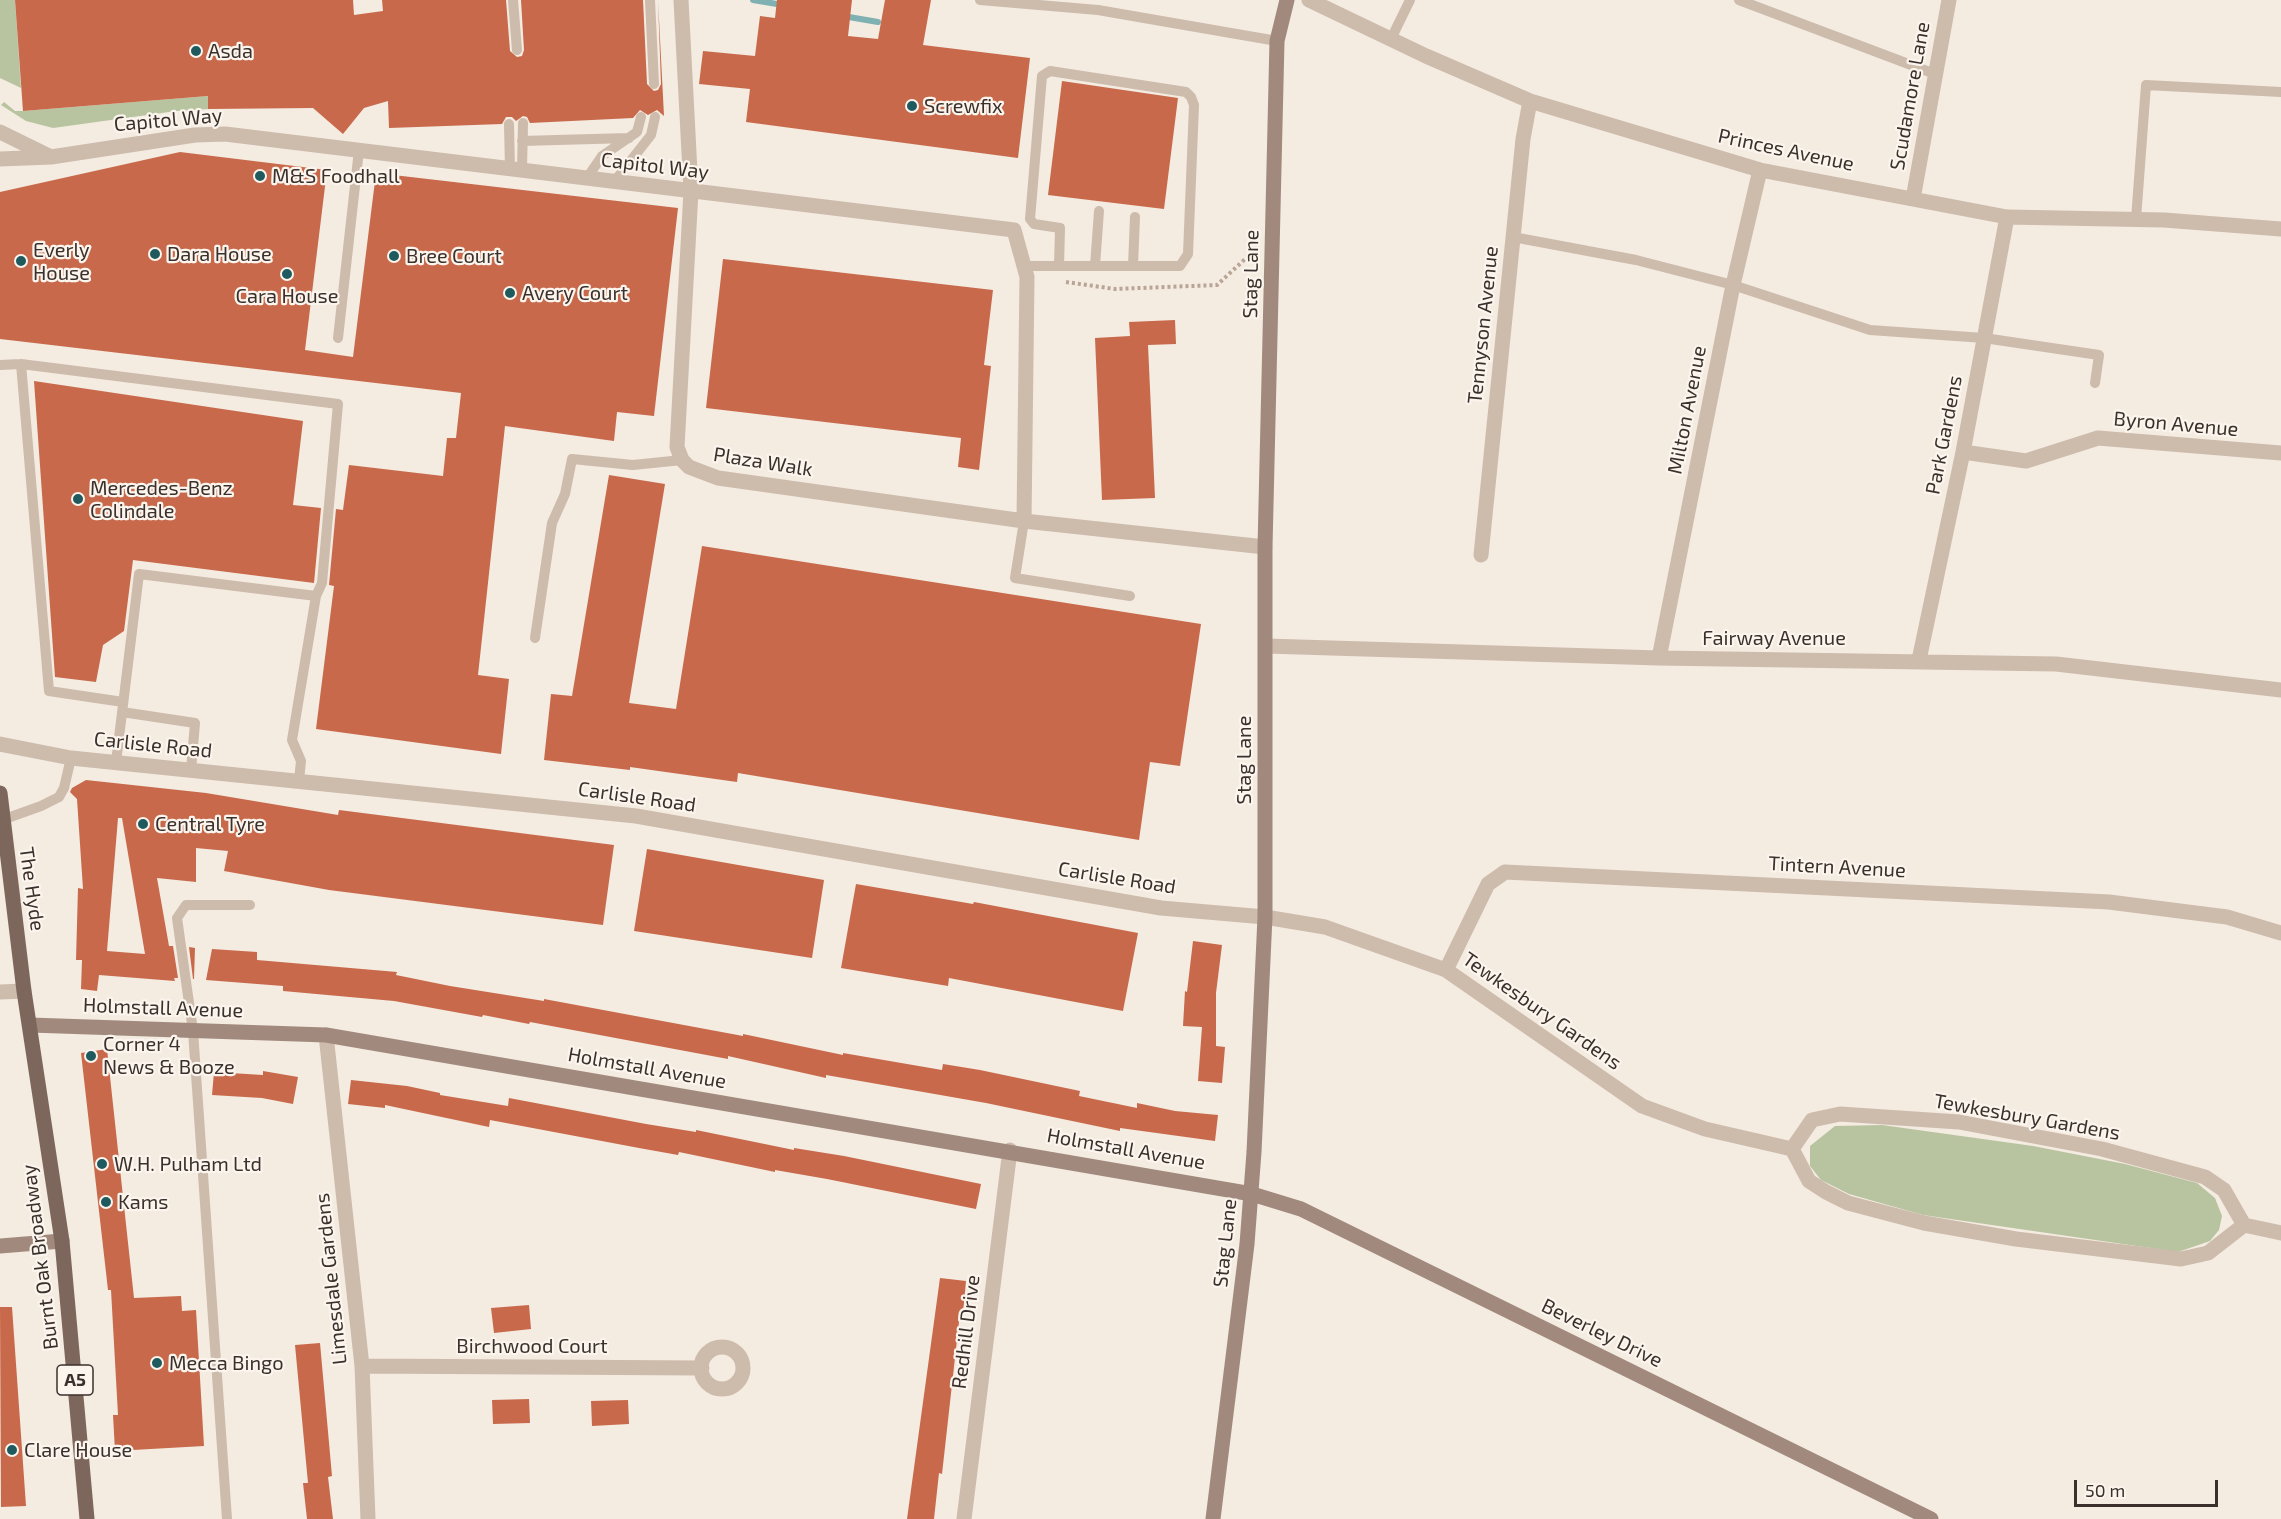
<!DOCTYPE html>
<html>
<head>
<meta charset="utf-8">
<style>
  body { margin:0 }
  #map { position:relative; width:2281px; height:1519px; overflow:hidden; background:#f4ebe1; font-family:"Exo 2",sans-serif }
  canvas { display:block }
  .scale { position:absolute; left:2074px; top:1480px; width:144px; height:27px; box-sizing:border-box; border:3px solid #3b302b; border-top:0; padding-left:8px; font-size:18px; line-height:21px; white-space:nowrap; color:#3b302b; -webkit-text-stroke:4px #fbf5ee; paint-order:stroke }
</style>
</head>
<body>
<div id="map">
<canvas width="2281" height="1519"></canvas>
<div class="scale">50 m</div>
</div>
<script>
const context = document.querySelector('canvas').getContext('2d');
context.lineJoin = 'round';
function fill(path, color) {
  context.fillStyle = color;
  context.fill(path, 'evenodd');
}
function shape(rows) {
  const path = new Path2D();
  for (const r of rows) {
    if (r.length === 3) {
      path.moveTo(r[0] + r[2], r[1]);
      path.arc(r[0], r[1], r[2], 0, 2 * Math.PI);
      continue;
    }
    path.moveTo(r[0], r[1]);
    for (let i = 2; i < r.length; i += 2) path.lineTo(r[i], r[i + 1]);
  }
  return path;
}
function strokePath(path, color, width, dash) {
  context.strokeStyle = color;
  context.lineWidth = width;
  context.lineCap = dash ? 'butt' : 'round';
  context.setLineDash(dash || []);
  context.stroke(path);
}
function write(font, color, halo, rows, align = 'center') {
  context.font = font + ' "Exo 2",sans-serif';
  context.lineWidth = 4.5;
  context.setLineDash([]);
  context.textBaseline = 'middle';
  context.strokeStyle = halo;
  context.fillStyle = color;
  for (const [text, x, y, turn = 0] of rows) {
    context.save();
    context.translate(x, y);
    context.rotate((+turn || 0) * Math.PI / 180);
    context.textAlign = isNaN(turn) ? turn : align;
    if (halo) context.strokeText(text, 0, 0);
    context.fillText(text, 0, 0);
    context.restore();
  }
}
const green = shape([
  [0,0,15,0,21,88,0,78],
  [208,96,208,109,176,111,53,128,26,121,1,105,4,102,15,111,23,111],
  [1882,1125,2033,1146,2125,1164,2197,1183,2215,1198,2222,1216,2219,1230,2210,1241,2178,1252,1923,1215,1849,1194,1821,1180,1810,1166,1810,1146,1835,1126]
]);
const stream = shape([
  [753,0,783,5],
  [843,16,878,22]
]);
const building = shape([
  [15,0,353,0,354,15,383,11,382,0,506,0,510,51,517,57,522,56,524,50,521,0,643,0,647,84,654,91,658,90,661,84,658,0,664,116,657,110,648,115,640,110,633,118,530,123,527,117,523,116,516,121,512,117,506,117,502,124,389,128,388,101,364,108,343,134,313,108,208,109,208,96,23,111],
  [777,0,852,0,848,36,878,39,885,0,931,0,923,45,1030,58,1018,158,746,122,750,89,699,84,703,51,755,56,760,16,775,18],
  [1062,81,1178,98,1164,209,1048,195],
  [180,152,327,170,305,350,353,357,376,173,678,208,654,416,617,412,614,441,505,426,478,675,509,679,501,754,316,729,334,586,329,585,336,509,343,510,349,465,443,476,447,438,456,438,461,393,0,339,0,192],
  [723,259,993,290,984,365,991,366,979,470,958,467,961,438,706,408],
  [1175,320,1176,344,1148,345,1155,498,1102,500,1095,338,1130,336,1129,322],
  [34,381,303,421,293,505,321,508,314,583,133,560,124,631,103,645,96,682,55,677],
  [609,475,665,484,629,703,676,709,702,546,1201,624,1180,766,1150,762,1139,840,738,773,737,782,630,767,630,770,544,760,551,694,572,696],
  [86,780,206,793,338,815,339,810,614,845,603,925,329,890,224,871,228,851,196,848,196,882,157,878,169,946,173,946,178,978,174,978,175,981,99,975,97,991,81,989,82,960,76,960,78,888,83,889,77,799,70,792,72,788],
  [118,818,122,818,145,954,107,951],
  [647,849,824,880,812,958,634,931],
  [856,884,973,904,974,902,1138,933,1123,1011,949,978,948,986,841,968],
  [1193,941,1222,945,1216,993,1216,1046,1225,1047,1222,1083,1198,1081,1202,1027,1183,1026,1185,991,1187,992],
  [189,947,195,948,194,979,193,979],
  [212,949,257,952,257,960,397,972,396,975,450,986,544,1001,544,999,743,1036,743,1034,843,1055,843,1053,942,1070,943,1064,980,1070,1080,1091,1079,1096,1137,1108,1137,1103,1175,1111,1218,1115,1215,1141,1120,1128,1120,1131,986,1103,826,1075,826,1078,728,1056,728,1059,530,1022,529,1024,483,1015,482,1017,394,1001,283,991,283,986,206,980],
  [107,1049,134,1298,181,1296,182,1311,196,1310,204,1446,115,1451,113,1415,118,1415,111,1290,108,1290,81,1053],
  [263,1071,298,1077,293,1104,262,1098,212,1095,214,1072,263,1075],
  [351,1080,407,1086,440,1093,440,1095,508,1106,509,1098,646,1124,696,1132,696,1130,794,1150,794,1148,844,1156,981,1184,976,1209,827,1179,775,1170,775,1172,679,1152,678,1155,639,1148,490,1120,489,1127,385,1105,385,1108,348,1104],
  [940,1278,966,1281,963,1313,960,1313,942,1474,939,1473,934,1519,907,1519],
  [529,1305,531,1329,494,1333,491,1308],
  [0,1307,12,1307,26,1506,1,1507],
  [320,1343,332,1476,328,1477,333,1519,307,1519,303,1483,308,1483,295,1345],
  [529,1399,530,1423,493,1424,492,1400],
  [628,1400,629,1424,592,1426,591,1401]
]);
const path = shape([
  [1066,282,1115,289,1217,285,1257,248]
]);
const lane = shape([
  [513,0,517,50],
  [650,0,654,84],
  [980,0,1098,10,1277,41],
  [1739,0,1935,74],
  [1391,39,1410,0],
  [1050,71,1186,92,1191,97,1194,105,1188,254,1180,266,1059,266,1060,228,1034,224,1030,219,1042,76,1050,71],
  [509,124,510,169],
  [522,141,629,138],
  [522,170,523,123],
  [587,178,602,156,637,132,641,117],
  [614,182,651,135,655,117],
  [2136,219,2146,85,2281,92],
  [1513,237,1636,260,1733,285,1870,330,1984,338,2099,355,2095,383],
  [1026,266,1059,266],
  [1095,266,1099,211],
  [1133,266,1135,217],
  [338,338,359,150],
  [21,364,49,691,123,702],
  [0,365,21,364,338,404,322,583,316,596,292,740,301,761,299,780],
  [1024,521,1015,578,1130,596],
  [535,638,552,523,565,494,572,459,633,465,682,460],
  [122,712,195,723,191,770],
  [116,762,139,574,316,596],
  [2,820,41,806,59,797,64,788,71,758],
  [227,1519,193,1031,177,918,186,905,250,905]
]);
const street = shape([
  [681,0,691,191,677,447,682,460,689,467,718,478,1024,521,1265,547],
  [1309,0,1426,56,1530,101,1760,170,2007,217,2164,220,2281,229],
  [0,132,51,157],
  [0,159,51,157,195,135,225,134,1014,230,1027,277,1024,521],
  [1913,199,1949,0],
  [1963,452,2026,461,2098,438,2281,453],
  [1481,555,1523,139,1530,101],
  [1266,646,1659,658,2056,664,2281,690],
  [1659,658,1733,285,1760,170],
  [1919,660,1963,452,2007,217],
  [0,744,71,758,636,816,1161,908,1265,917,1325,927,1446,970,1642,1106,1705,1129,1792,1149],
  [1446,970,1488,884,1505,872,2109,902,2227,917,2281,933],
  [0,992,24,991],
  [326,1035,362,1366,368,1519],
  [1792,1149,1812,1120,1840,1114,1959,1122,2102,1149,2205,1177,2224,1190,2244,1225],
  [1792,1149,1809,1181,1826,1192,1848,1203,1924,1223,2016,1239,2181,1259,2208,1253,2244,1225],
  [2244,1225,2281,1233],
  [722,1368,21],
  [362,1366,702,1368],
  [964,1519,1010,1150]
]);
const secondary = shape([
  [30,1025,326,1035,1252,1194,1301,1209,1931,1519],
  [0,1246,62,1241],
  [1213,1519,1247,1244,1254,1152,1265,917,1265,547,1277,41,1287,0]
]);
const primary = shape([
  [0,793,24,991,62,1241,87,1519]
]);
const markers = [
  [196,51,6,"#1f5a5e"],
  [912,106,6,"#1f5a5e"],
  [260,176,6,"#1f5a5e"],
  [155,254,6,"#1f5a5e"],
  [394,256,6,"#1f5a5e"],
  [21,261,6,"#1f5a5e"],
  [287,274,6,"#1f5a5e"],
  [510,293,6,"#1f5a5e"],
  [78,499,6,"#1f5a5e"],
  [143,824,6,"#1f5a5e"],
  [91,1056,6,"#1f5a5e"],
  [102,1164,6,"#1f5a5e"],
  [106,1202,6,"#1f5a5e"],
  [157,1363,6,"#1f5a5e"],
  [12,1450,6,"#1f5a5e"]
];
const shields = [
  [75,1380,36]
];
const shieldNames = [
  ["A5",75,1380]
];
const poiNames = [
  ["Asda",208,51],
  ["Screwfix",924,106],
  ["M&S Foodhall",272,176],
  ["Everly",33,250],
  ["House",33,273],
  ["Dara House",167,254],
  ["Bree Court",406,256],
  ["Avery Court",522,293],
  ["Cara House",287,296,"center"],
  ["Mercedes-Benz",90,488],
  ["Colindale",90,511],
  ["Central Tyre",155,824],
  ["Corner 4",103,1044],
  ["News & Booze",103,1067],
  ["W.H. Pulham Ltd",114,1164],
  ["Kams",118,1202],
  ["Mecca Bingo",169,1363],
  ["Clare House",24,1450]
];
const streetNames = [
  ["Scudamore Lane",1910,96,-80],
  ["Capitol Way",168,120,-5],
  ["Princes Avenue",1786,150,12],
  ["Capitol Way",655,166,7],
  ["Stag Lane",1251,274,-89],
  ["Tennyson Avenue",1483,325,-84],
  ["Milton Avenue",1687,410,-79],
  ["Byron Avenue",2176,424,5],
  ["Park Gardens",1944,435,-79],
  ["Plaza Walk",763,462,9],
  ["Fairway Avenue",1774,638],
  ["Carlisle Road",153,745,6],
  ["Stag Lane",1244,760,-90],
  ["Carlisle Road",637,797,8],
  ["Tintern Avenue",1837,867,3],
  ["Carlisle Road",1117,878,9],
  ["The Hyde",32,889,82],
  ["Holmstall Avenue",163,1008,2],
  ["Tewkesbury Gardens",1542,1011,35],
  ["Holmstall Avenue",647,1068,10],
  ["Tewkesbury Gardens",2027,1117,10],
  ["Holmstall Avenue",1126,1149,10],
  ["Stag Lane",1225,1243,-84],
  ["Burnt Oak Broadway",40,1257,-97],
  ["Limesdale Gardens",331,1279,-96],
  ["Redhill Drive",966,1332,-83],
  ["Beverley Drive",1602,1333,26],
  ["Birchwood Court",532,1346]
];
fill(green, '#b8c4a0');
strokePath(stream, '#7fb0b2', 6);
fill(building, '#c8694b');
strokePath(path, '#b9a596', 4, [3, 3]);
strokePath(lane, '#cdbbac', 10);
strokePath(street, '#cdbbac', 15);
strokePath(secondary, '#a18a7d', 15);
strokePath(primary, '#7d675c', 15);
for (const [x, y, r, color] of markers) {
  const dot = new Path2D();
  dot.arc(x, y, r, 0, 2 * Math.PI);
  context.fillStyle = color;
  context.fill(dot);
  strokePath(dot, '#fbf5ee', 2);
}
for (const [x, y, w] of shields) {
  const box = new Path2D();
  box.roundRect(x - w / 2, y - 15, w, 30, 4.5);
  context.fillStyle = '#fbf5ee';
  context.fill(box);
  strokePath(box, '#3b302b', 1.5);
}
write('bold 18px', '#3b302b', null, shieldNames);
write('20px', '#3b302b', '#fbf5ee', poiNames, 'left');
write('20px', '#3b302b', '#fbf5ee', streetNames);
</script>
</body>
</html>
